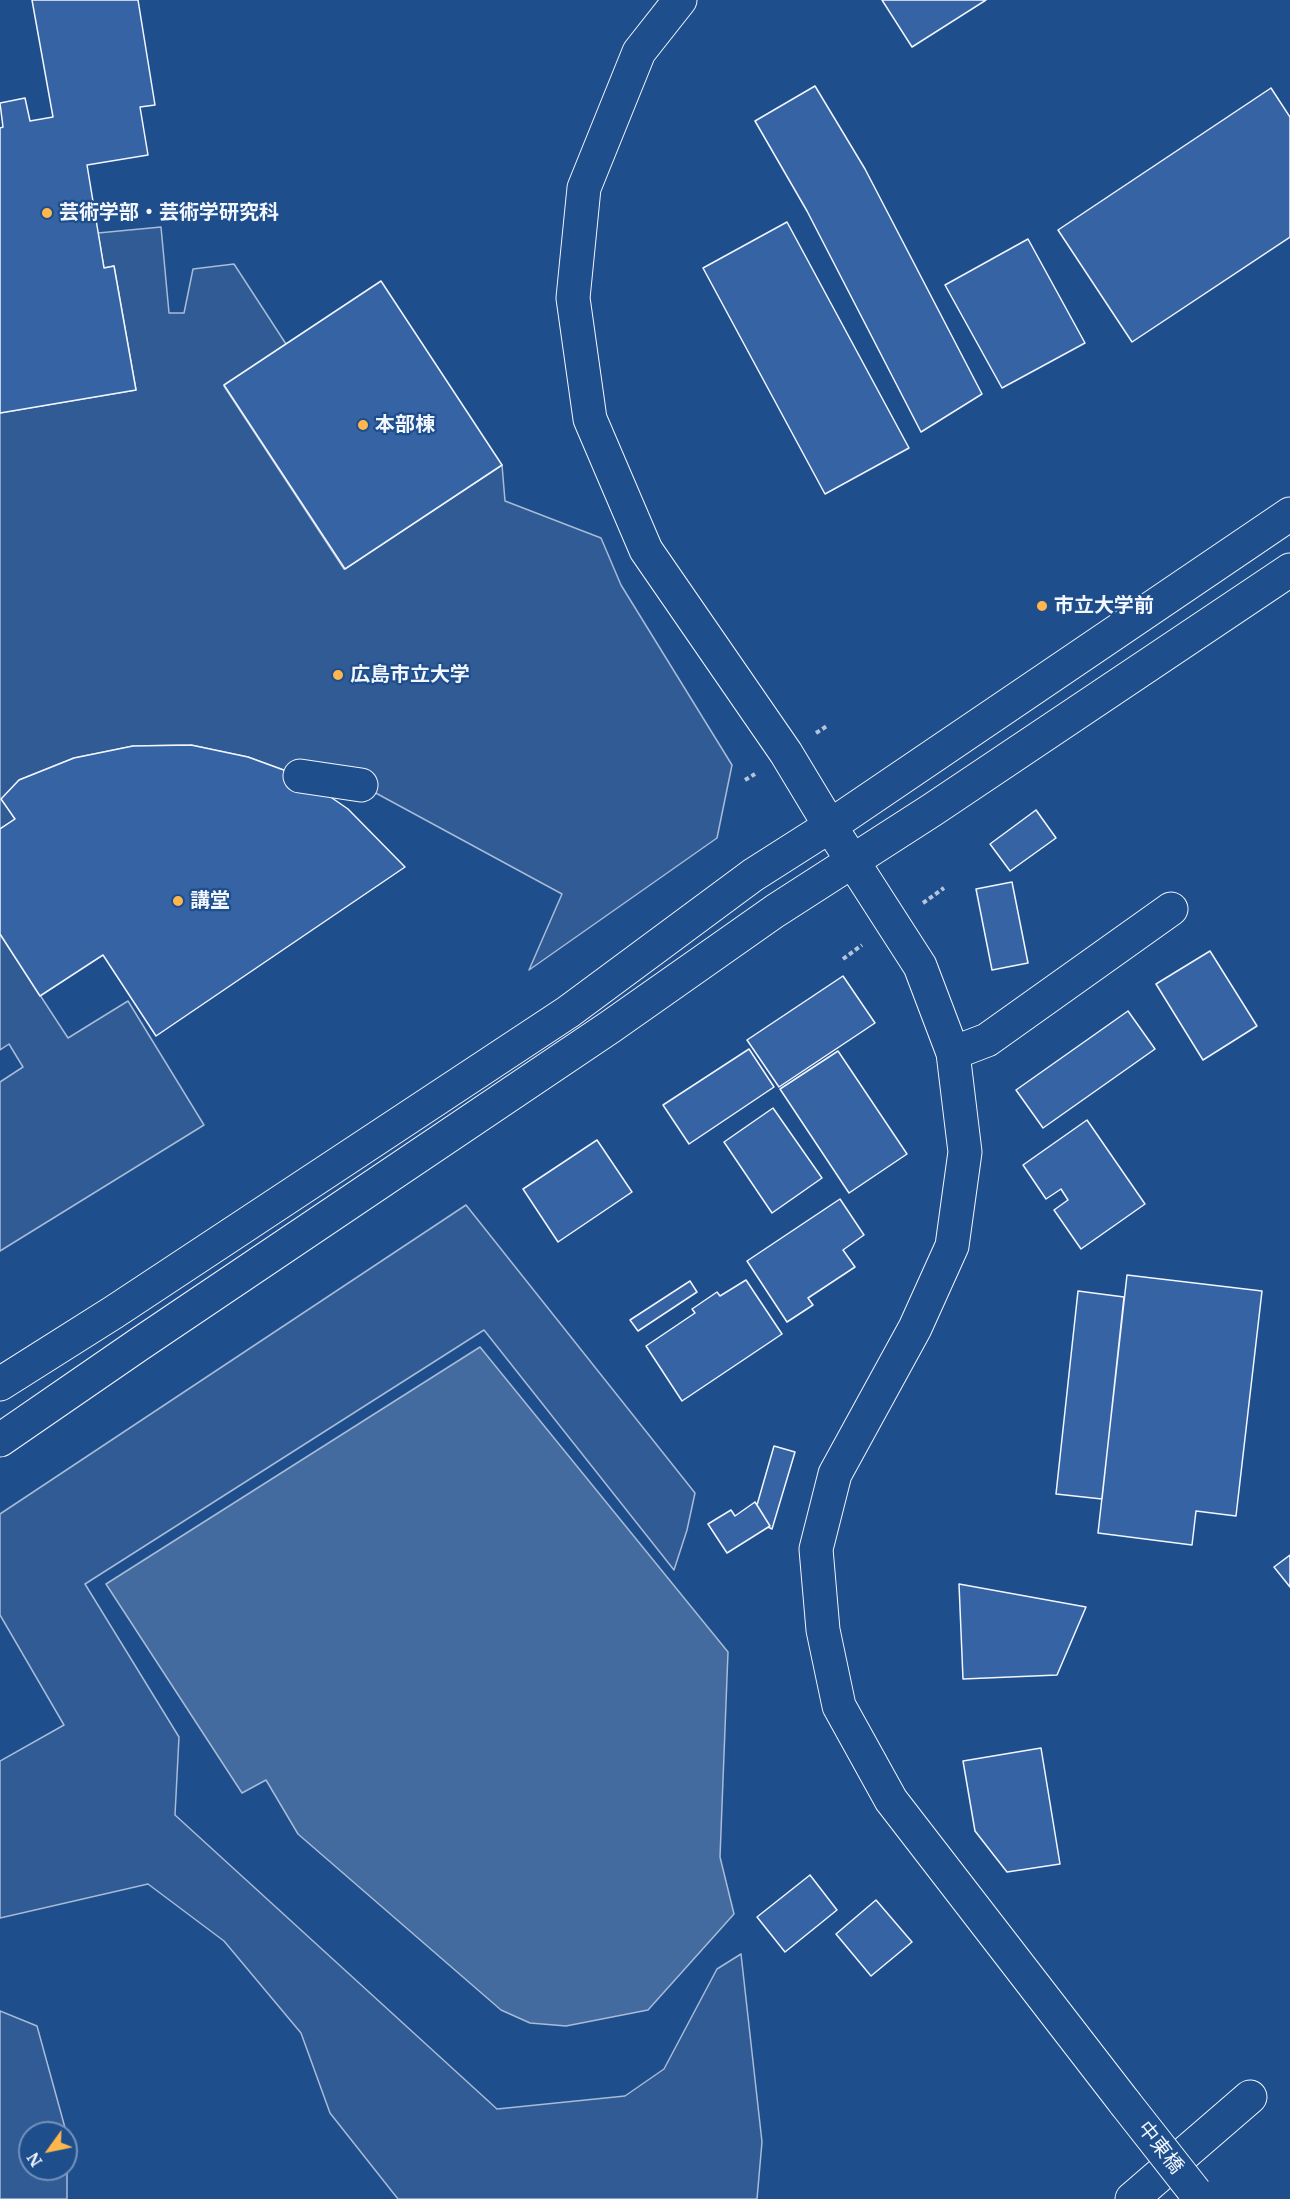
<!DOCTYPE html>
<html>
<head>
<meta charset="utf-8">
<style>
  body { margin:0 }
  #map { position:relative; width:1290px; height:2199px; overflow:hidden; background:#1f4e8c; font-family:Merriweather,serif }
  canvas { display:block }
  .north { position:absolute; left:18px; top:2121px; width:60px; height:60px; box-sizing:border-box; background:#1f4e8c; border:2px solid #7391ba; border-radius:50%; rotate:237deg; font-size:16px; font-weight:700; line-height:24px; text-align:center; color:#f2f6ff }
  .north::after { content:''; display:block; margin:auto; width:21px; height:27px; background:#ffb74d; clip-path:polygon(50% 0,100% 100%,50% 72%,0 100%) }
</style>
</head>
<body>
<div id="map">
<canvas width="1290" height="2199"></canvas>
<div class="north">N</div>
</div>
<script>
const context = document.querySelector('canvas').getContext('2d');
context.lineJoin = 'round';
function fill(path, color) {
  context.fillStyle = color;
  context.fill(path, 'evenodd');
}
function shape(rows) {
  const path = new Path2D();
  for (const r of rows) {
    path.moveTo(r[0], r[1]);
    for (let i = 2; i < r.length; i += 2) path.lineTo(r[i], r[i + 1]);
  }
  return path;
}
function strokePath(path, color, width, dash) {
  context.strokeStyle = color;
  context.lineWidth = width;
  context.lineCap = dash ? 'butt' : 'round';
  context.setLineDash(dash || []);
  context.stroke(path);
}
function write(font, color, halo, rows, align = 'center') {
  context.font = font + ' Merriweather,"Noto Sans JP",serif';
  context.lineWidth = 4.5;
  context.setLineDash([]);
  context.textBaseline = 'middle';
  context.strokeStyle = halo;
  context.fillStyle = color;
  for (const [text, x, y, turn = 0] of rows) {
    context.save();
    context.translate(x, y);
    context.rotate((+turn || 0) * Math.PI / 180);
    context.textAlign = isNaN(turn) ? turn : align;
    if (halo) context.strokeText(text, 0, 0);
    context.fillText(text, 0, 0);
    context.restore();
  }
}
const built = shape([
  [161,227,169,313,184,313,193,269,234,264,286,344,224,386,344,569,502,465,505,501,601,538,621,585,732,765,717,838,529,970,562,894,361,785,300,776,248,757,191,745,133,746,74,758,19,780,2,799,15,819,0,829,0,413,136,390,114,266,104,268,98,233,161,227],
  [0,934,68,1038,128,1001,204,1125,0,1251,0,1082,23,1067,9,1044,0,1050,0,934],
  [466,1205,695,1493,687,1530,674,1570,484,1330,85,1584,179,1737,175,1815,497,2109,625,2096,664,2069,717,1969,741,1954,762,2142,757,2199,398,2199,330,2113,301,2033,224,1941,148,1884,0,1918,0,1761,64,1725,0,1615,0,1514,466,1205],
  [0,2011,37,2026,67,2135,67,2199,0,2199,0,2011],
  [30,2133,66,2133,66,2169,30,2169,30,2133]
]);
const water = shape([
  [480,1347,728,1652,720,1857,734,1914,648,2010,566,2026,530,2023,501,2010,298,1834,266,1780,242,1793,106,1584,480,1347]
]);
const building = shape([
  [32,0,138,0,155,105,140,107,148,155,87,165,104,268,114,266,136,390,0,413,0,128,3,127,0,103,25,98,30,121,53,117,32,0],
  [882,0,986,0,912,47,882,0],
  [815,86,865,169,982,394,921,432,807,211,755,121,815,86],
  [1271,88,1290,117,1290,237,1132,342,1058,230,1271,88],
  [787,222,909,448,825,494,703,268,787,222],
  [1028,239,1085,343,1002,388,945,285,1028,239],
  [381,281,502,465,345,569,224,385,381,281],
  [191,745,248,757,300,776,348,809,405,867,156,1036,103,955,40,996,0,934,0,829,15,819,1,799,19,780,74,758,133,746,191,745],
  [1036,810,1056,838,1010,871,990,844,1036,810],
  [1012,882,1028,963,992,970,976,889,1012,882],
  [1210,951,1257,1026,1203,1060,1156,984,1210,951],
  [843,976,875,1023,779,1087,747,1040,843,976],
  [1128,1011,1155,1049,1043,1128,1016,1090,1128,1011],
  [749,1049,774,1087,689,1144,663,1105,749,1049],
  [838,1051,907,1154,849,1193,780,1089,838,1051],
  [773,1108,822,1178,772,1213,724,1142,773,1108],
  [1087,1120,1145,1204,1081,1249,1054,1210,1068,1200,1061,1189,1046,1199,1023,1165,1087,1120],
  [597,1140,632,1192,558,1242,523,1189,597,1140],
  [840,1199,864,1235,843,1250,855,1267,808,1298,813,1305,787,1322,747,1261,840,1199],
  [1127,1275,1262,1291,1236,1516,1196,1511,1192,1545,1098,1533,1127,1275],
  [746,1280,782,1334,682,1401,646,1346,695,1313,692,1309,717,1292,720,1296,746,1280],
  [690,1281,697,1292,638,1331,630,1320,690,1281],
  [1078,1291,1124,1297,1102,1499,1056,1494,1078,1291],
  [774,1446,795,1452,772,1529,768,1527,770,1526,757,1505,774,1446],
  [755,1502,770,1526,727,1553,708,1524,731,1510,735,1516,755,1502],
  [1290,1555,1290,1587,1274,1567,1290,1555],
  [959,1584,1086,1607,1057,1675,963,1679,959,1584],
  [1041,1748,1060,1864,1007,1872,975,1831,963,1761,1041,1748],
  [810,1875,837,1910,785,1952,757,1917,810,1875],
  [876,1900,912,1942,871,1976,836,1934,876,1900]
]);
const path = shape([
  [816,733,827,726],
  [745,780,755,774],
  [923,903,944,888],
  [843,959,862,945]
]);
const street = shape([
  [300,776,361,785],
  [953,1053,987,1040,1171,909],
  [1132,2199,1250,2097]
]);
const secondary = shape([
  [680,0,639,52,584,188,573,298,590,419,646,550,786,753,830,826,920,966,953,1053,965,1152,952,1246,915,1328,835,1474,816,1549,823,1630,839,1706,891,1800,1125,2103],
  [0,1384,114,1312,568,1012,753,875,830,826,1290,514],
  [0,1440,138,1345,610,1027,775,911,932,810,1290,570]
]);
const secondaryBridge = shape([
  [1125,2103,1195,2192]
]);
const markers = [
  [47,213,6,"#ffb74d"],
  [363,425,6,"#ffb74d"],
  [1042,606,6,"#ffb74d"],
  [338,675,6,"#ffb74d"],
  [178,901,6,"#ffb74d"]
];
const poiNames = [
  ["芸術学部・芸術学研究科",59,213],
  ["本部棟",375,425],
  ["市立大学前",1054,606],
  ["広島市立大学",350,675],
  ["講堂",190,901]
];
const streetNames = [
  ["中東橋",1160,2148,52]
];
fill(built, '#305b95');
strokePath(built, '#a8bbd7', 1.5);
fill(water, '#446ba0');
strokePath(water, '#a8bbd7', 1.5);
fill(building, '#3563a3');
strokePath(building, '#f2f6ff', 1.5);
strokePath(street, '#f2f6ff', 35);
strokePath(secondary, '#f2f6ff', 35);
strokePath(path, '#b3c4dc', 4, [4.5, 3]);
strokePath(street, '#1f4e8c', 33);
strokePath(secondary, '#1f4e8c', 33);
strokePath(secondaryBridge, '#f2f6ff', 35, []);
strokePath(secondaryBridge, '#1f4e8c', 33);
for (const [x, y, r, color] of markers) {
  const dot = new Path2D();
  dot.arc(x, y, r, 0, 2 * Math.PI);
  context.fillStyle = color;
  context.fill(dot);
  strokePath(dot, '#1f4e8c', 2);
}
write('bold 20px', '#f2f6ff', '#1f4e8c', poiNames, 'left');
write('20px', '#f2f6ff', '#1f4e8c', streetNames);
</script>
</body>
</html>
